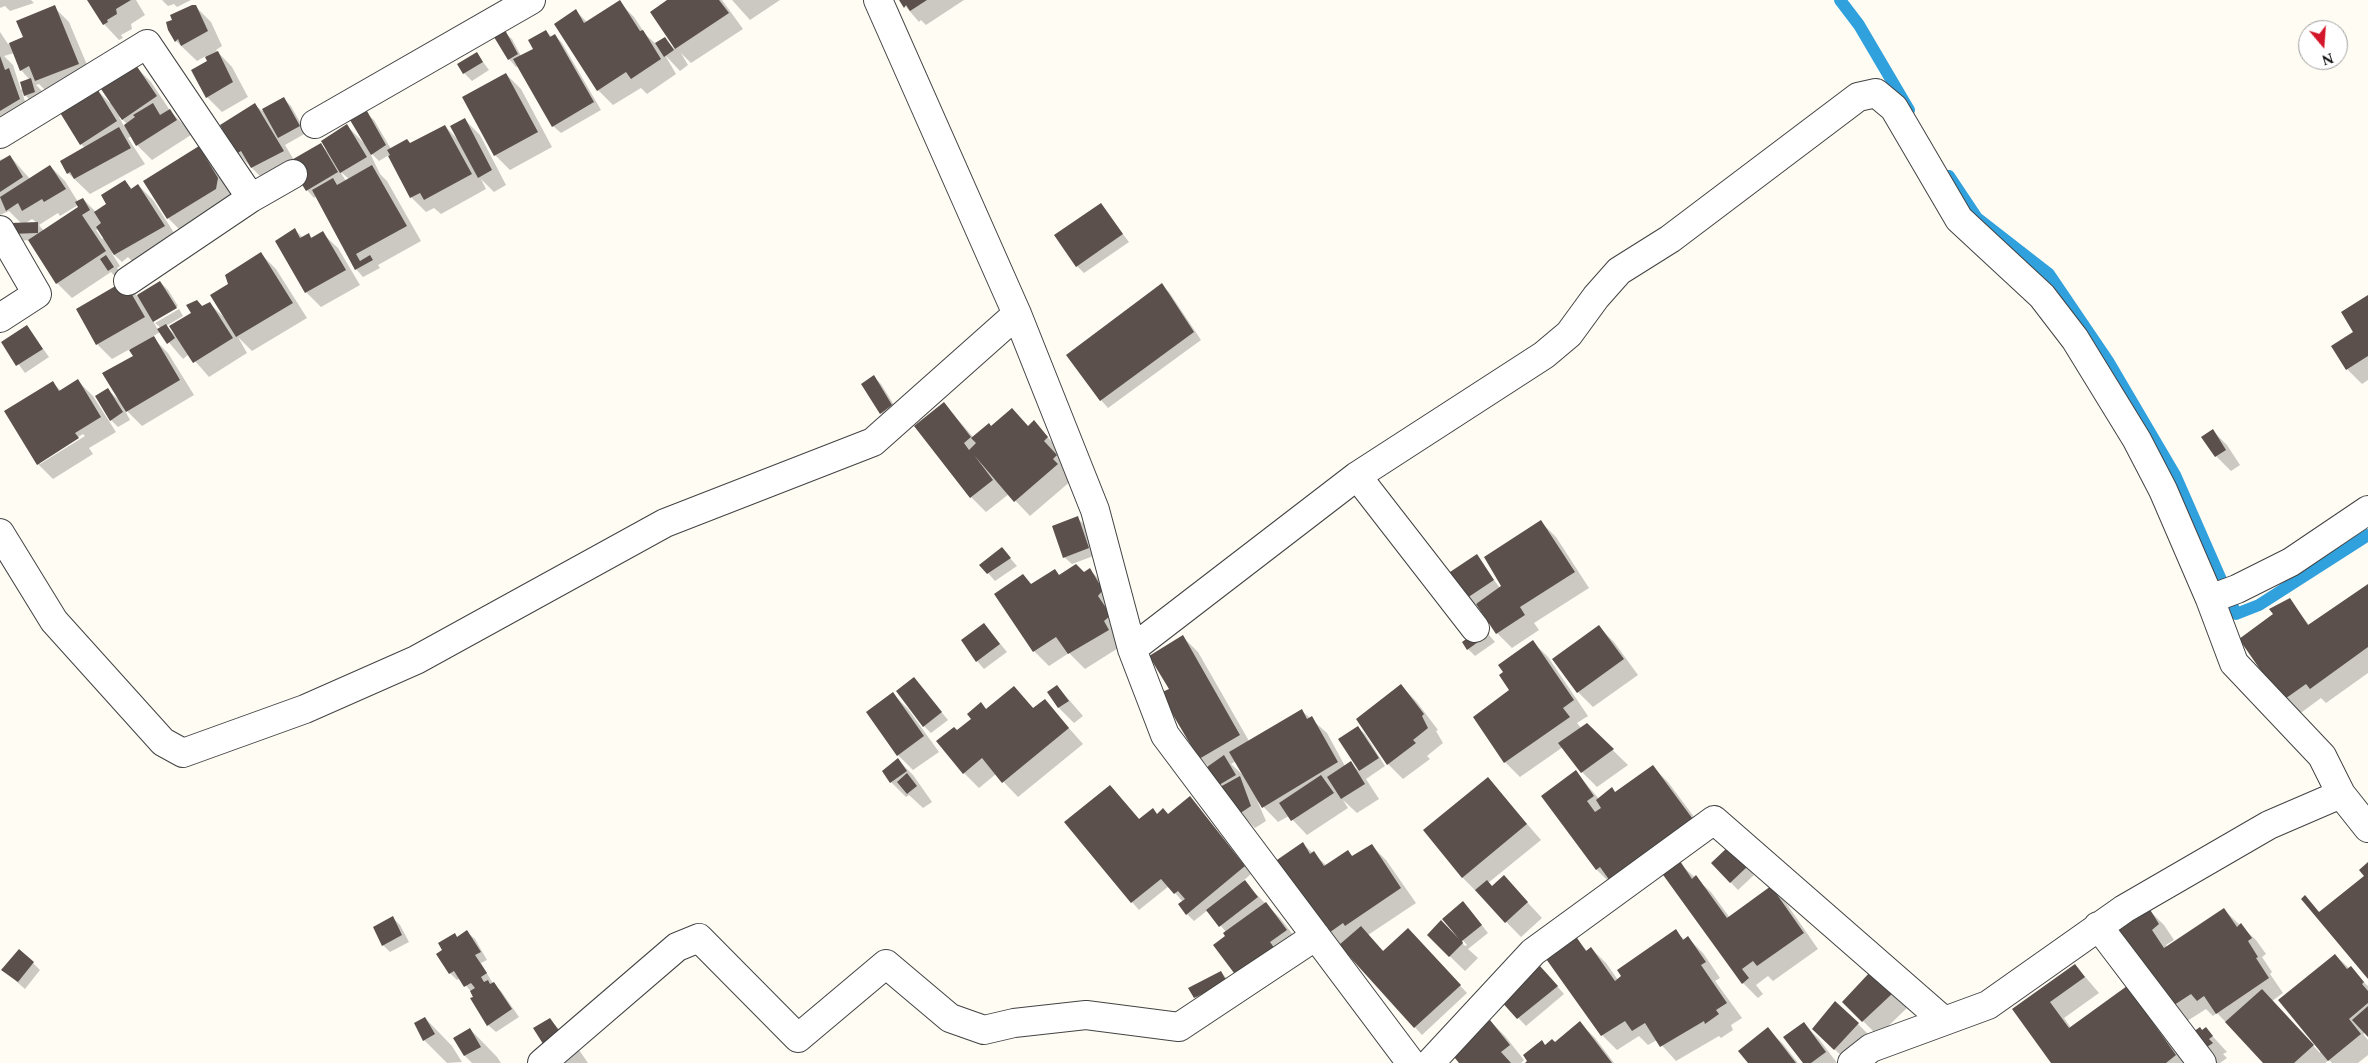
<!DOCTYPE html>
<html>
<head>
<meta charset="utf-8">
<style>
  body { margin:0 }
  #map { position:relative; width:2368px; height:1063px; overflow:hidden; background:#fffcf4; font-family:Spectral,serif }
  canvas { display:block }
  .north { position:absolute; left:2298px; top:20px; width:50px; height:50px; box-sizing:border-box; background:#fff; border:1px solid #9f9f9f; border-radius:50%; rotate:162deg; font-size:14px; font-weight:700; line-height:20px; text-align:center; color:#101010 }
  .north::after { content:''; display:block; margin:auto; width:18px; height:22px; background:#d31629; clip-path:polygon(50% 0,100% 100%,50% 72%,0 100%) }
</style>
</head>
<body>
<div id="map">
<canvas width="2368" height="1063"></canvas>
<div class="north">N</div>
</div>
<script>
const context = document.querySelector('canvas').getContext('2d');
context.lineJoin = 'round';
function fill(path, color) {
  context.fillStyle = color;
  context.fill(path, 'evenodd');
}
function shape(rows) {
  const path = new Path2D();
  for (const r of rows) {
    path.moveTo(r[0], r[1]);
    for (let i = 2; i < r.length; i += 2) path.lineTo(r[i], r[i + 1]);
  }
  return path;
}
function strokePath(path, color, width, dash) {
  context.strokeStyle = color;
  context.lineWidth = width;
  context.lineCap = dash ? 'butt' : 'round';
  context.setLineDash(dash || []);
  context.stroke(path);
}
const shadow = shape([
  [0,0,31,0,34,3,10,11,5,6,0,8],
  [88,0,136,0,145,15,131,24,132,29,121,35,123,38,119,40,104,24],
  [162,0,191,0,177,7,174,4,168,6],
  [669,0,722,0,743,29,691,63,681,53,688,65,680,71,665,55,676,74,647,94,641,88,613,105,598,90,576,11,587,22,619,2,634,17,646,35,656,44,664,38,675,49],
  [732,0,780,0,750,20],
  [900,0,964,0,926,25,921,20,919,22],
  [54,7,69,22,93,79,51,96,39,84,36,85,46,95,40,110,22,92,27,108,0,123,0,32,8,44,24,37],
  [14,53,21,70,30,80,21,90,13,65,4,56],
  [196,7,211,22,222,46,216,50,232,67,248,97,222,112,207,97,209,61,206,56,197,61,176,41],
  [546,31,552,37,555,35,562,43,601,110,561,133,553,126,519,66,516,67,509,59,496,37,504,32,512,39,521,56,534,49],
  [477,54,489,70,472,81,464,73],
  [136,67,151,82,171,112,185,126,191,135,152,160,137,145,132,136,128,138,145,164,90,194,68,173,85,148,81,144,96,89,110,103],
  [119,117,120,117,127,124,124,126],
  [506,74,521,89,552,147,510,170,495,155],
  [283,98,291,106,306,133,285,145,294,160,320,144,327,151,347,126,365,144,366,113,374,120,391,149,411,144,445,126,457,139,465,120,480,135,506,185,494,192,481,179,486,189,441,214,434,208,426,212,411,197,389,155,379,161,369,151,380,174,387,181,421,241,378,265,380,268,363,277,356,269,317,196,314,198,307,190,294,168,267,183,237,153,255,105,262,111],
  [341,173,342,173,349,179,346,181],
  [198,148,213,163,232,194,231,204,183,233,168,218],
  [10,156,30,179,50,166,65,181,78,202,83,199,96,212,108,204,125,181,132,189,138,185,153,200,180,242,134,263,128,257,122,262,111,252,120,266,117,268,121,272,126,284,137,296,160,282,168,290,178,306,153,321,158,330,161,328,155,323,179,309,183,316,166,326,175,335,192,313,197,301,203,307,210,304,226,319,230,284,261,254,276,269,307,318,252,351,238,337,247,353,209,377,189,354,183,359,160,332,152,337,168,353,194,395,142,426,123,407,130,420,118,427,111,420,108,390,120,401,134,356,130,349,112,359,97,344,122,284,111,272,72,298,57,283,29,240,19,241,11,233,22,224,9,211,0,215,0,160],
  [78,205,80,207,44,231,39,225,58,213,60,216],
  [32,219,37,223,24,224],
  [99,229,104,238,102,239,96,230],
  [1100,204,1129,242,1084,273,1077,266],
  [295,230,303,238,309,235,313,239,322,233,338,248,360,285,321,307,306,292],
  [1161,285,1169,292,1201,340,1108,408,1101,400],
  [2368,296,2368,380,2362,384,2347,369],
  [27,327,49,357,25,373,3,343],
  [874,377,881,384,899,413,888,420,881,413],
  [78,381,93,396,116,432,89,448,93,454,53,479,38,464,53,383,61,391],
  [83,434,85,436,40,464,40,461],
  [944,404,974,438,991,427,1012,409,1029,427,1034,422,1062,453,1059,457,1071,471,1072,480,1030,516,1009,494,986,512,971,497,916,427],
  [2212,430,2227,445,2240,465,2231,471,2216,456,2203,437],
  [1077,518,1085,525,1096,555,1072,564,1064,557],
  [1541,522,1556,537,1589,588,1534,623,1539,630,1512,648,1497,633,1477,603,1472,606,1465,599,1476,556,1500,588],
  [1002,549,1017,566,995,581,988,573],
  [1054,570,1060,576,1084,573,1090,570,1105,585,1123,645,1085,669,1069,653,1049,666,1034,651,1023,576,1032,585],
  [2368,585,2368,673,2326,703,2321,698,2298,715,2283,700,2277,619,2289,600,2310,626],
  [984,624,1007,652,984,669,977,661],
  [1599,627,1614,642,1638,675,1593,707,1578,692],
  [1483,628,1495,642,1475,656,1468,649],
  [1183,637,1198,652,1249,741,1302,711,1327,733,1345,766,1350,763,1360,772,1339,739,1357,727,1365,734,1385,766,1366,779,1379,799,1357,813,1343,800,1348,808,1307,835,1289,816,1278,822,1257,800,1266,821,1255,828,1240,813,1209,767,1200,758,1170,690],
  [1236,761,1244,776,1231,764],
  [1533,642,1548,657,1588,716,1577,723,1581,728,1586,724,1628,765,1597,787,1582,772,1563,747,1520,777,1505,762,1510,691],
  [914,679,948,720,931,733,924,726],
  [1057,686,1083,716,1074,723,1059,708],
  [1401,686,1416,701,1438,730,1436,731,1443,743,1427,756,1430,759,1403,779,1388,764],
  [1014,688,1034,709,1044,700,1083,744,1018,797,996,774,979,788,964,773,957,731],
  [893,694,908,709,939,752,913,770,898,755],
  [898,760,913,775,932,802,923,808,909,795,906,797,891,782],
  [1653,767,1668,782,1709,837,1668,867,1679,863,1711,892,1730,918,1771,888,1786,903,1818,949,1773,981,1768,976,1756,985,1763,994,1758,998,1743,983,1662,871,1611,884,1596,869,1576,772,1599,799,1616,793],
  [1488,779,1541,840,1488,883,1492,888,1504,877,1542,918,1521,937,1462,877],
  [1110,786,1140,820,1153,810,1158,815,1168,816,1190,798,1251,874,1243,881,1280,918,1301,945,1284,958,1227,937,1226,932,1208,910,1194,921,1187,914,1183,902,1169,886,1139,910,1132,902],
  [1303,844,1327,866,1348,852,1353,857,1371,845,1386,860,1416,903,1368,935,1384,952,1415,937,1467,993,1422,1035,1343,948,1327,934],
  [1729,848,1754,875,1738,890,1713,864],
  [1470,910,1488,933,1468,949,1478,958,1465,971,1428,935,1441,922,1465,946,1467,945,1444,919],
  [2149,910,2164,925,2174,940,2166,945,2167,947,2224,910,2256,940,2266,954,2262,957,2272,972,2270,974,2283,993,2272,1001,2320,1053,2335,955,2368,986,2368,1035,2366,1032,2363,1034,2368,1040,2368,1055,2358,1063,2332,1063,2329,1060,2325,1063,2265,1063,2217,1013,2213,1016,2206,1009,2184,1023,2137,961],
  [393,918,400,925,409,942,390,952,383,945],
  [1675,931,1685,940,1688,938,1703,953,1720,978,1715,981,1742,1018,1731,1025,1733,1030,1721,1038,1719,1036,1676,1061,1657,1040,1648,1045,1639,1036,1617,1050,1602,1035,1546,956,1574,936,1587,951,1591,948,1606,963,1618,980],
  [467,932,475,939,487,960,481,963,492,982,501,991,519,1017,496,1032,488,1025,472,993,460,978,457,980,450,973,443,950,455,935,458,938],
  [33,963,40,970,25,989,3,970],
  [2075,965,2099,993,2064,1018,2071,1028,2127,988,2142,1003,2185,1063,2053,1063,2014,1010],
  [1221,972,1228,980,1203,1005,1190,988],
  [1871,973,1908,1007,1878,1036,1844,1002],
  [1547,975,1564,994,1526,1026,1501,1000],
  [425,1018,452,1046,462,1062,447,1063,424,1040],
  [550,1020,577,1047,588,1063,562,1063],
  [1490,1021,1505,1036,1524,1060,1521,1063,1461,1063],
  [1580,1023,1595,1038,1614,1063,1527,1063,1545,1046,1555,1044],
  [1804,1024,1819,1039,1837,1063,1804,1063],
  [1858,1024,1873,1039,1849,1063,1829,1044],
  [470,1029,497,1057,501,1063,472,1063,465,1056,455,1038],
  [1768,1029,1783,1044,1798,1063,1749,1063],
  [2206,1029,2227,1052,2223,1054,2227,1058,2220,1063,2209,1063,2202,1031]
]);
const stream = shape([
  [1840,0,1859,25,1909,110],
  [1949,176,1977,218,2049,274,2108,361,2175,475,2236,614,2259,605,2368,535]
]);
const building = shape([
  [87,0,131,0,116,9,117,14,107,20,108,22,103,25],
  [620,0,640,31,643,30,661,59,631,79,626,72,597,91,554,24,576,9,584,23],
  [667,0,719,0,729,13,675,49,650,12],
  [899,0,927,0,910,11,906,5,904,8],
  [55,5,79,64,35,81,29,66,20,71,9,43,23,37,16,21],
  [192,5,196,5,208,31,181,46,178,39,175,42,168,30,166,22,172,20,170,15],
  [505,30,518,54,508,60,494,37],
  [546,30,550,37,555,34,594,102,552,127,513,59,533,49,528,40],
  [665,37,674,50,664,57,655,43],
  [218,51,233,82,206,98,191,70,207,61,205,57],
  [477,52,483,62,463,74,457,64],
  [0,56,5,70,9,68,20,99,0,111],
  [136,65,157,96,122,120,101,89],
  [506,73,538,132,494,156,462,97],
  [31,78,35,92,24,96,20,82],
  [96,87,117,121,80,145,59,111],
  [284,97,300,126,278,138,262,109],
  [153,103,160,115,170,109,177,120,136,146,124,125,135,117,133,115],
  [255,103,284,151,251,168,241,151,236,154,220,125],
  [367,111,386,145,371,155,350,120],
  [465,118,492,170,478,178,450,126],
  [347,124,367,157,340,173,321,141],
  [445,125,472,174,424,200,420,193,410,198,388,156,390,155,387,150,407,139,410,143],
  [119,127,131,148,74,179,70,172,67,174,60,161],
  [321,143,338,172,306,191,288,162],
  [199,146,218,178,216,189,167,219,143,181],
  [10,155,23,177,0,192,0,161],
  [50,165,66,189,44,202,42,199,22,211,18,203,6,211,0,197],
  [372,165,407,226,356,254,360,261,370,255,373,260,355,270,312,190,333,178,337,185],
  [125,180,131,189,138,184,165,226,114,255,96,227,101,223,94,212,106,204,101,195],
  [83,198,90,210,82,215,106,251,56,284,28,240,78,207,75,202],
  [1101,203,1123,234,1076,267,1054,235],
  [38,222,38,233,10,234,10,223],
  [295,228,300,238,309,233,311,238,323,231,346,270,305,293,275,241],
  [261,252,293,303,236,337,210,295,228,284,225,275],
  [106,255,114,267,108,271,100,259],
  [124,281,145,317,96,345,76,309],
  [160,281,177,308,153,322,137,295],
  [1162,283,1194,332,1100,401,1066,355],
  [2368,295,2368,356,2346,370,2331,346,2353,332,2341,312],
  [197,300,202,306,210,302,233,338,193,363,169,326,191,313,186,305],
  [166,324,175,338,167,344,157,329],
  [27,325,43,349,16,366,1,342],
  [154,336,180,380,126,412,102,373,133,356,129,350],
  [874,375,892,405,880,414,861,384],
  [78,379,101,417,75,433,79,438,37,465,4,411,53,381,59,391],
  [108,388,123,412,110,421,95,396],
  [944,402,971,437,964,443,969,450,976,443,971,438,989,423,991,426,1012,408,1028,426,1034,420,1048,437,1044,441,1057,455,1053,459,1058,464,1014,502,974,455,993,480,970,498,914,426],
  [2213,429,2226,450,2215,457,2201,437],
  [1078,516,1089,548,1063,558,1052,526],
  [1541,520,1575,572,1520,607,1525,615,1496,634,1476,604,1501,586,1484,557],
  [1002,547,1011,558,987,574,979,565],
  [1477,554,1494,580,1464,600,1447,574],
  [1076,564,1084,572,1090,568,1103,590,1098,596,1111,615,1104,621,1109,630,1068,654,1056,637,1033,652,994,594,1023,574,1031,584,1055,569,1059,575],
  [2368,584,2368,647,2310,689,2306,684,2282,701,2239,639,2273,614,2269,609,2290,598,2308,625],
  [984,623,1000,644,976,662,961,640],
  [1599,625,1624,659,1577,693,1552,659],
  [1483,627,1489,634,1467,650,1462,642],
  [1183,635,1240,735,1199,759,1160,693,1169,689,1149,656],
  [1533,640,1574,700,1563,708,1570,717,1504,763,1473,717,1509,690,1499,675,1503,672,1498,665],
  [914,677,942,712,923,727,896,691],
  [1401,684,1424,714,1422,716,1428,728,1413,740,1416,743,1387,765,1356,719],
  [1057,685,1069,701,1058,708,1047,692],
  [1014,686,1033,708,1045,699,1069,728,1002,783,982,758,963,774,936,741,954,727,957,730,971,719,967,714,981,702,986,709],
  [893,692,924,736,897,756,866,712],
  [1302,709,1307,719,1312,716,1338,762,1262,808,1229,752],
  [1587,723,1614,749,1581,773,1558,743],
  [1358,726,1379,758,1359,771,1338,739],
  [1224,755,1236,775,1219,785,1207,767],
  [898,758,907,771,890,783,882,771],
  [1351,761,1365,784,1341,799,1327,777],
  [1653,765,1695,822,1610,881,1600,867,1596,870,1541,796,1576,770,1594,796,1587,801,1595,812,1601,808,1596,800,1612,787,1615,792],
  [907,773,917,786,907,794,897,782],
  [1321,775,1334,793,1291,821,1279,803],
  [1240,776,1251,806,1239,814,1220,787],
  [1488,777,1527,824,1462,878,1423,830],
  [1110,785,1139,819,1153,808,1157,814,1163,808,1168,814,1190,796,1245,866,1186,915,1178,904,1185,899,1178,891,1174,894,1161,879,1131,903,1064,822],
  [1303,842,1310,854,1314,851,1324,866,1348,850,1352,856,1372,844,1401,888,1345,926,1343,923,1326,935,1274,862],
  [1729,846,1748,866,1730,883,1711,863],
  [1680,861,1692,879,1696,875,1727,918,1771,886,1804,933,1757,966,1753,961,1742,969,1749,978,1742,984,1661,872],
  [2368,862,2368,979,2301,899,2305,895,2319,912,2364,876,2359,870],
  [1504,875,1528,902,1505,923,1475,890,1487,880,1492,886],
  [1245,880,1258,897,1219,927,1206,910],
  [1463,901,1482,925,1462,941,1463,943,1449,957,1427,935,1441,920,1459,939,1442,919],
  [1266,902,1287,930,1270,942,1275,949,1237,977,1213,945,1225,936,1223,933],
  [2149,908,2159,924,2152,930,2164,948,2224,908,2237,927,2241,923,2252,938,2248,941,2258,957,2256,958,2269,978,2216,1014,2204,996,2197,1001,2191,994,2168,1009,2113,933],
  [393,916,402,935,382,946,373,927],
  [1361,926,1383,951,1408,928,1461,985,1414,1028,1339,945],
  [1676,929,1683,940,1688,936,1706,962,1701,965,1727,1003,1716,1010,1719,1014,1705,1024,1704,1021,1660,1047,1645,1023,1632,1031,1625,1021,1601,1036,1544,956,1575,935,1586,951,1591,947,1615,981,1621,976,1617,970],
  [467,930,481,952,475,955,487,973,481,977,484,982,488,980,490,984,494,982,512,1009,487,1026,470,998,473,997,470,991,475,988,471,983,464,987,454,971,449,974,436,954,442,950,438,943,455,933,457,937],
  [19,949,34,962,18,982,1,970],
  [2335,954,2347,969,2351,966,2364,982,2362,984,2368,991,2368,1003,2349,1019,2361,1034,2328,1061,2278,1000],
  [2075,964,2085,977,2050,1002,2069,1028,2127,986,2176,1055,2166,1063,2051,1063,2012,1009],
  [1540,966,1558,986,1517,1019,1500,1000],
  [1221,971,1227,982,1194,998,1188,988],
  [1871,971,1894,992,1862,1022,1842,1002],
  [2262,989,2314,1045,2294,1063,2263,1063,2225,1022],
  [1835,1001,1859,1023,1834,1050,1812,1029],
  [2368,1006,2368,1037,2352,1020],
  [425,1017,435,1034,423,1041,414,1023],
  [550,1018,562,1035,545,1047,533,1028],
  [1490,1020,1510,1045,1501,1052,1511,1063,1459,1063,1450,1052],
  [1580,1021,1612,1063,1525,1063,1527,1061,1523,1055,1542,1040,1545,1045,1552,1039,1555,1042],
  [1804,1022,1826,1052,1811,1063,1803,1063,1783,1037],
  [1768,1027,1796,1063,1748,1063,1738,1051],
  [2200,1027,2202,1030,2206,1027,2213,1036,2209,1039,2213,1043,2198,1053,2186,1037],
  [470,1028,481,1047,464,1056,453,1038]
]);
const minor = shape([
  [878,0,1017,314,1095,510,1132,649,1165,735,1411,1063],
  [315,124,531,0],
  [0,134,147,44,251,198],
  [0,230,37,294,0,318],
  [128,281,251,198,293,174],
  [1357,476,1475,628],
  [2368,510,2291,562,2237,589,2210,599,2234,663,2322,756,2341,794,2368,828],
  [0,533,54,621,163,742,183,753,305,709,416,660,665,523,873,442,1017,314],
  [1132,649,1357,476,1544,355,1569,334,1596,297,1619,271,1670,239,1858,97,1876,93,1894,108,1959,219,2042,296,2075,339,2137,440,2163,490,2210,599],
  [2098,926,2202,1063],
  [542,1063,677,947,699,938,798,1038,886,964,950,1018,984,1030,1014,1023,1086,1015,1179,1027,1316,936],
  [1430,1063,1533,952,1714,820,1943,1020],
  [1852,1063,1871,1048,1988,1005,2124,909,2269,825,2341,794]
]);
fill(shadow, '#0003');
strokePath(stream, '#30a1dd', 12);
fill(building, '#5b504b');
strokePath(minor, '#434343', 30);
strokePath(minor, '#fff', 28);
</script>
</body>
</html>
